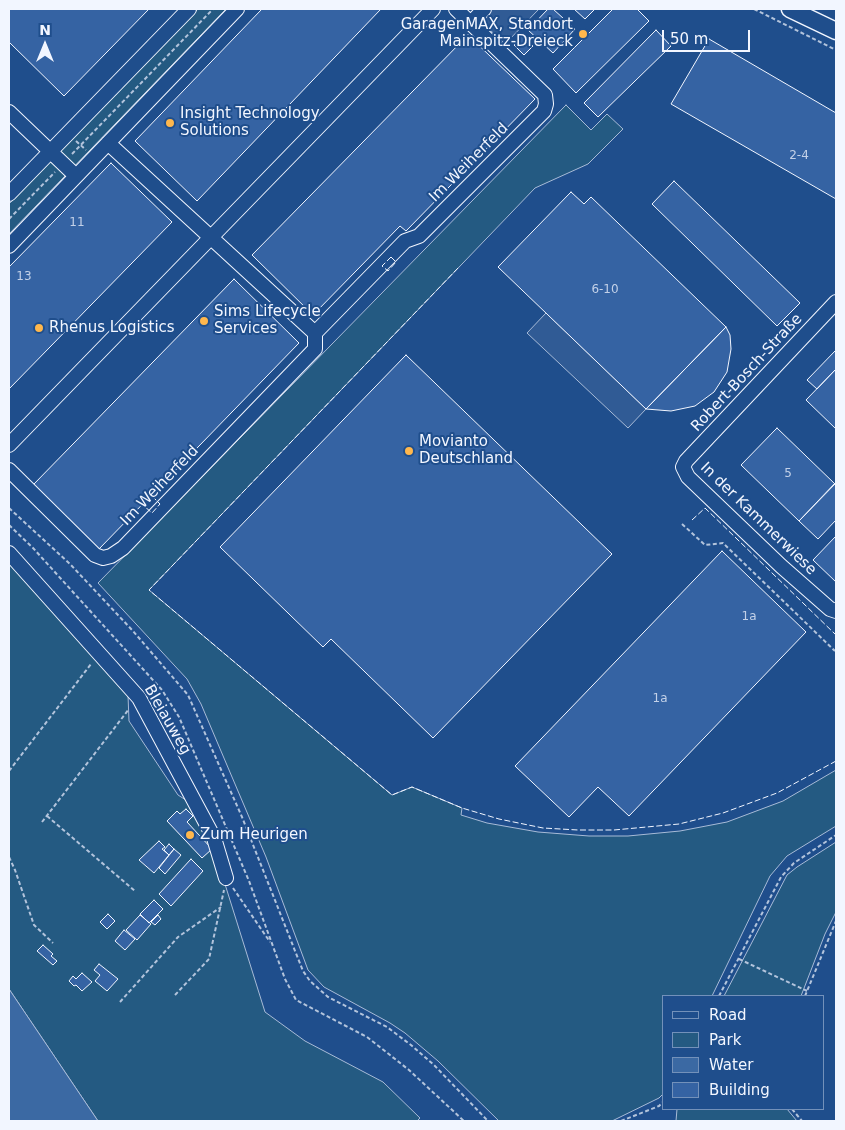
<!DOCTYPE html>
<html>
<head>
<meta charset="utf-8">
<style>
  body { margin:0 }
  #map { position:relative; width:845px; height:1130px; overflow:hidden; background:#1f4e8c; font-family:"DejaVu Sans",sans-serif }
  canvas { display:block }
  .frame { position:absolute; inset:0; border:10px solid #f2f6ff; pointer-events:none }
  .legend { position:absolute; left:662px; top:995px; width:162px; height:115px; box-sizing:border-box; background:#1f4e8c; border:1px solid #7391ba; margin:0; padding:6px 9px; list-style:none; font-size:15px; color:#f2f6ff }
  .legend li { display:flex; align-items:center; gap:10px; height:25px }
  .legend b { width:25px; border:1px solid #7391ba }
  .north { position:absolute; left:20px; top:20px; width:50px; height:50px; -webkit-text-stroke:4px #1f4e8c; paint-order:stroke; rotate:0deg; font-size:14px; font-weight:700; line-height:20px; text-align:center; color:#f2f6ff }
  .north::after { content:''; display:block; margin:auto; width:18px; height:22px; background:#f2f6ff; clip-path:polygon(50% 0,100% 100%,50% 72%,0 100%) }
  .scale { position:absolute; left:662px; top:30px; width:88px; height:22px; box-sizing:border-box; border:2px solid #f2f6ff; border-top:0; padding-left:6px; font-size:15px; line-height:18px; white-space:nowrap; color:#f2f6ff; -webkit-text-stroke:4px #1f4e8c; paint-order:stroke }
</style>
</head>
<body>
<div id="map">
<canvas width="845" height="1130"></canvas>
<div class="frame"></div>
<ul class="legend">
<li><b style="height:6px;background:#1f4e8c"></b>Road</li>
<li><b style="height:14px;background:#245a82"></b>Park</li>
<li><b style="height:14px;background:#3b69a3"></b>Water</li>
<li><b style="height:14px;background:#3563a3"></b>Building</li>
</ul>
<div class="north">N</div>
<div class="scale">50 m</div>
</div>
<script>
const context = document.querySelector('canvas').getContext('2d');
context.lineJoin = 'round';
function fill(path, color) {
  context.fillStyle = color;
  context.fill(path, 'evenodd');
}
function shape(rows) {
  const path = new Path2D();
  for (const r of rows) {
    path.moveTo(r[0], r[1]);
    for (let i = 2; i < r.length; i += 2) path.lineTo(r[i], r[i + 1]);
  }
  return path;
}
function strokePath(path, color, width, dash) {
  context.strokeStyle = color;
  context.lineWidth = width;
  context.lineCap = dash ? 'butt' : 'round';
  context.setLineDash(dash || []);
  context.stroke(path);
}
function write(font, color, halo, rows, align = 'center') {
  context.font = font + ' "DejaVu Sans",sans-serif';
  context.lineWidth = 4;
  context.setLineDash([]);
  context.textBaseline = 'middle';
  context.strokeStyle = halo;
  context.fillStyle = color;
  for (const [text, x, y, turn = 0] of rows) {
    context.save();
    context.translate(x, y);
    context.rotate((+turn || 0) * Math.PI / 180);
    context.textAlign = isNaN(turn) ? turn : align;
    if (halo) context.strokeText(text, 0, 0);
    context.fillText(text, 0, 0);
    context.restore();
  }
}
const green = shape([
  [198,9,226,9,9,234,9,204,198,9],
  [566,105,591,130,607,114,623,129,588,164,535,188,149,590,392,795,412,787,462,808,461,815,487,823,538,832,589,836,628,836,680,831,727,822,783,801,836,770,836,826,787,856,770,876,712,996,664,996,664,1093,659,1098,612,1121,499,1121,438,1061,405,1033,390,1023,324,987,308,970,266,857,201,704,187,679,98,583,566,105],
  [9,559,100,665,128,695,129,721,178,795,189,802,214,849,265,1012,305,1041,383,1082,420,1118,417,1121,98,1121,9,989,9,559],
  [836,842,836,912,825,934,801,996,724,996,787,875,797,867,836,842],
  [677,1109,787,1109,797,1121,676,1121,677,1109]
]);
const parking = shape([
  [476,9,539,9,505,44,472,13,476,9],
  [546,313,646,409,628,428,527,333,546,313]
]);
const water = shape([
  [9,989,98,1121,9,1121,9,989]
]);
const building = shape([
  [9,9,149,9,64,96,9,42,9,9],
  [262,9,381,9,197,201,135,141,262,9],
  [548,9,553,9,575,29,553,53,528,30,548,9],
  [574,9,595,9,585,19,574,9],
  [613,9,637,9,649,21,576,93,553,69,613,9],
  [656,30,671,46,598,117,584,103,656,30],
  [468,35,535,99,406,231,400,226,313,315,252,255,468,35],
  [522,36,533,46,524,55,514,45,522,36],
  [709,39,836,113,836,199,671,104,709,39],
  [111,163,172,222,9,389,9,267,111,163],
  [674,181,800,303,777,326,652,204,674,181],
  [571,192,584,204,591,197,726,327,646,409,498,267,571,192],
  [234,279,299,343,99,549,33,485,234,279],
  [726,327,730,335,731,349,727,372,714,392,695,406,671,411,646,409,726,327],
  [836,350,836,369,817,389,807,380,836,350],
  [406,355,612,554,433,738,331,639,323,647,220,547,406,355],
  [836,369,836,429,806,400,836,369],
  [777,428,835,484,799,521,741,465,777,428],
  [836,482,836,520,818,539,799,521,836,482],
  [836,536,836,582,813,560,836,536],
  [722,551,806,632,629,816,598,787,569,817,515,766,722,551],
  [186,809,193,816,187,822,212,849,202,858,167,821,177,811,180,814,186,809],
  [159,841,165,847,162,849,169,855,154,873,139,860,159,841],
  [169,844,174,849,169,855,164,850,169,844],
  [174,849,181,855,165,874,159,868,174,849],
  [191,859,203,871,171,906,159,894,191,859],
  [154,900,163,909,149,923,140,914,154,900],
  [108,914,115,921,107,929,100,922,108,914],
  [140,915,151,924,137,940,126,930,140,915],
  [158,915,161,919,155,925,151,922,158,915],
  [124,930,135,939,125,950,115,941,124,930],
  [43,945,53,954,51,956,57,961,53,965,37,951,43,945],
  [99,964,118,979,107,991,95,981,100,975,94,970,99,964],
  [82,973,92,982,82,991,76,985,74,986,69,981,73,976,76,979,82,973]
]);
const path = shape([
  [754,9,836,50],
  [76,141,86,150],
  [72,154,213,9],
  [9,219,55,172],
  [9,508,70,564,133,631,188,695,242,817,303,971,310,981,328,997,387,1027,411,1045,434,1065,488,1121],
  [682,524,705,545,723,543,835,651],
  [9,525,33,548,162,690,179,717,249,881,285,979,296,1000,367,1037,409,1070,464,1121],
  [9,771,91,664],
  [47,816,135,891],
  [42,822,129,709],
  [9,857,15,870,34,925,53,943],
  [233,888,270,942],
  [739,959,807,991],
  [175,995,209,959,224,890],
  [719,996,781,877,794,863,836,835],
  [805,996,836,921],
  [120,1002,178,937,221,907],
  [664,1075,664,1092],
  [792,1109,802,1121],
  [621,1121,659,1106,664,1101]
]);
const minor = shape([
  [471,23,484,9],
  [9,112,76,176],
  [108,143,315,333,405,241,419,236,544,111,546,104,545,95,456,9],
  [9,194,189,9],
  [9,246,237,9],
  [836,302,686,461,683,467,688,477,781,566,830,609,836,611],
  [9,445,433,9],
  [9,470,95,555,103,558,111,556,123,548,315,349,315,333],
  [9,553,139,698,214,838,226,878]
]);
const major = shape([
  [790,9,836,31]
]);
const fence = shape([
  [391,257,396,262,388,271,382,266,391,257],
  [458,268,149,590,392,795,412,787,462,808,499,819,543,828,578,830,614,830,679,824,723,813,777,793,836,761],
  [152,496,160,504,152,513,143,505,152,496],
  [692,520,705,508,836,635]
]);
const markers = [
  [583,34,5,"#ffb74d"],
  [170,123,5,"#ffb74d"],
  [204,321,5,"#ffb74d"],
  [39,328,5,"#ffb74d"],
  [409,451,5,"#ffb74d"],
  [190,835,5,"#ffb74d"]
];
const numberNames = [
  ["2-4",799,156],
  ["11",77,223],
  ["13",24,277],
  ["6-10",605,290],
  ["5",788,474],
  ["1a",749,617],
  ["1a",660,699]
];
const poiNames = [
  ["GaragenMAX, Standort",573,25,"right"],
  ["Mainspitz-Dreieck",573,42,"right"],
  ["Insight Technology",180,114],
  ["Solutions",180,131],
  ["Sims Lifecycle",214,312],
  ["Services",214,329],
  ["Rhenus Logistics",49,328],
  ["Movianto",419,442],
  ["Deutschland",419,459],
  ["Zum Heurigen",200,835]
];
const streetNames = [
  ["Im Weiherfeld",469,163,-45],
  ["Robert-Bosch-Straße",747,373,-47],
  ["Im Weiherfeld",160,486,-46],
  ["In der Kammerwiese",758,519,44],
  ["Bleiauweg",167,720,60]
];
fill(green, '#245a82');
strokePath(green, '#a8bbd7', 1);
fill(parking, '#305b95');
strokePath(parking, '#a8bbd7', 1);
fill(water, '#3b69a3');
strokePath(water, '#a8bbd7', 1);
fill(building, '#3563a3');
strokePath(building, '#f2f6ff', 1);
strokePath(minor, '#f2f6ff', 16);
strokePath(major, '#f2f6ff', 19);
strokePath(path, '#b3c4dc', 2, [4, 2.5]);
strokePath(minor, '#1f4e8c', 14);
strokePath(major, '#1f4e8c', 16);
strokePath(fence, '#f2f6ff', 1, [6, 2.5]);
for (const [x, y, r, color] of markers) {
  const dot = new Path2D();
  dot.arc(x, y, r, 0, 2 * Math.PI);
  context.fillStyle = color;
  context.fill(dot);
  strokePath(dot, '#1f4e8c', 2);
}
write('12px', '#c3d1e8', null, numberNames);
write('15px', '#f2f6ff', '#1f4e8c', poiNames, 'left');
write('15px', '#f2f6ff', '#1f4e8c', streetNames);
</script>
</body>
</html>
